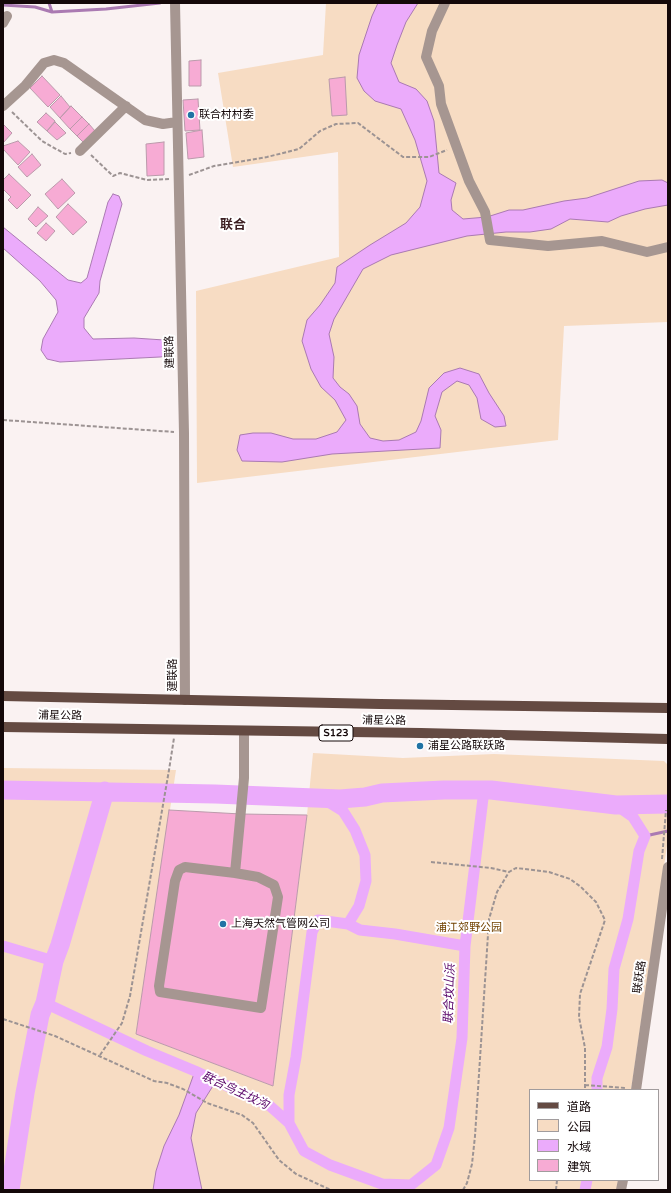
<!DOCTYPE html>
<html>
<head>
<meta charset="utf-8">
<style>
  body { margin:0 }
  #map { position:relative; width:671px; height:1193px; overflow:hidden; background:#faf2f2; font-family:"Varela Round","Noto Sans SC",sans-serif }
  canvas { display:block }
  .frame { position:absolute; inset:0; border:4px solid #140809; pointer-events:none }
  .legend { position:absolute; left:529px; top:1089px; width:130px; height:92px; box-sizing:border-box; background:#fff; border:1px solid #a19c9d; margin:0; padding:5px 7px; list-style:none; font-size:12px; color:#140809 }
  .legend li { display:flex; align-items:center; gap:8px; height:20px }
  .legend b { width:20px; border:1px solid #a19c9d }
</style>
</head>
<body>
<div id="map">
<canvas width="671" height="1193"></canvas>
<div class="frame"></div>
<ul class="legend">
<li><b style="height:5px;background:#644a42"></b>道路</li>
<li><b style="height:11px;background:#f7dcc3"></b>公园</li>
<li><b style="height:11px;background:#ebabfb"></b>水域</li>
<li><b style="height:11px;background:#f7abd4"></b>建筑</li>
</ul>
</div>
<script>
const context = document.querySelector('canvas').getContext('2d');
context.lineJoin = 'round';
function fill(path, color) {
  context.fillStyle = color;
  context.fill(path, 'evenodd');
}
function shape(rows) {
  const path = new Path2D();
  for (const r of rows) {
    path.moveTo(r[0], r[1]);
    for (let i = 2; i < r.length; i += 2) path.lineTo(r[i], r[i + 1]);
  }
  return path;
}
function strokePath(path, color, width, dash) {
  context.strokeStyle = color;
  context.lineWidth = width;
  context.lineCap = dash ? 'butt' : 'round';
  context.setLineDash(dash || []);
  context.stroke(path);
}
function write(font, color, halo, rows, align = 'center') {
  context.font = font + ' "Varela Round","Noto Sans SC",sans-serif';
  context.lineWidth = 4;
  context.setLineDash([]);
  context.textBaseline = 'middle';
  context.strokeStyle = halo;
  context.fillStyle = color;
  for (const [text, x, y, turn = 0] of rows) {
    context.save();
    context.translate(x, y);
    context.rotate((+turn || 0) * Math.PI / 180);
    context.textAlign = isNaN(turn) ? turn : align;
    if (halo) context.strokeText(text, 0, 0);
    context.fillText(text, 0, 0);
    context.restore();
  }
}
const green = shape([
  [326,3,668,3,668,322,564,326,558,440,197,483,196,291,339,257,338,152,233,167,218,73,323,55],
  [313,753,403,758,494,754,664,761,668,765,668,839,631,1090,530,1090,530,1180,618,1180,617,1190,3,1190,3,768,176,770,136,1034,273,1086,307,815]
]);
const water = shape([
  [378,3,418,3,406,22,397,45,391,63,399,82,416,89,427,101,434,121,439,173,456,183,451,200,452,210,463,219,487,217,509,210,523,210,564,201,587,198,639,181,662,180,668,183,668,205,645,209,621,216,608,222,570,219,551,229,530,232,506,232,467,236,391,255,363,269,334,319,329,334,334,357,333,378,340,387,349,394,357,406,360,424,370,438,383,441,399,440,416,432,421,421,429,388,444,373,460,368,479,374,489,393,504,416,506,426,495,427,481,419,477,398,469,385,457,381,442,392,435,416,441,430,440,448,332,454,282,462,242,461,237,450,240,435,253,433,271,433,293,439,316,439,337,432,346,420,335,400,321,387,311,369,302,341,307,320,320,305,335,283,337,267,370,245,406,223,420,207,427,181,415,140,401,109,375,101,364,91,357,78,359,55,372,16,378,3],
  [113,194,119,196,122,204,100,281,99,293,84,318,84,328,93,339,134,338,164,340,168,343,171,350,167,356,160,357,60,362,47,359,41,350,43,339,58,312,56,300,40,281,3,248,3,227,68,280,81,283,87,278,108,202,113,194],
  [195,1071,216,1081,196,1113,191,1138,202,1190,153,1190,156,1171,164,1146,179,1115,195,1071]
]);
const stream = shape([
  [49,3,52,12],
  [3,5,35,7,52,12,106,9,160,3],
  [645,836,668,831]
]);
const canal = shape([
  [348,924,360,930,395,934,465,946],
  [3,946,54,961],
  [45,1003,147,1051,195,1071,270,1106,289,1123,304,1151,330,1165,382,1184,411,1185,436,1165,449,1128,462,1038,465,946,484,790],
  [597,1090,597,1078,607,1047,612,1009,614,969,628,919,639,851,645,836,633,817,616,805],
  [289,1123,289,1095,296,1057,312,932,318,920,348,924,359,906,366,881,365,855,355,830,343,811,322,798],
  [585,1190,587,1180]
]);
const river = shape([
  [3,790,215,794,340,799,365,797,382,793,444,790,491,790,616,805,668,804],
  [10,1190,25,1093,40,1015,45,1003,54,961,60,945,105,791]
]);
const building = shape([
  [201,60,201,86,189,86,189,61,201,60],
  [42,76,60,95,48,107,30,88,42,76],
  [345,77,347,115,332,116,329,79,345,77],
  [61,96,70,107,60,118,50,107,61,96],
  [198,99,200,130,185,131,183,100,198,99],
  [71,106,82,117,70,129,60,118,71,106],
  [46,113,55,121,47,131,37,122,46,113],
  [82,117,89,124,77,136,70,129,82,117],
  [55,122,66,133,57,140,47,131,55,122],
  [3,124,12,133,3,143,3,124],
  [89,124,95,131,84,143,77,136,89,124],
  [202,130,204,157,188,159,186,133,202,130],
  [18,141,30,152,18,165,3,149,3,146,18,141],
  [164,142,164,175,147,176,146,144,164,142],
  [32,154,41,165,27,177,18,167,32,154],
  [9,174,31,195,17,209,8,200,11,197,3,189,3,180,9,174],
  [62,179,75,193,58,209,45,194,62,179],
  [68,204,87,222,73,235,56,217,68,204],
  [38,207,48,216,36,227,28,219,38,207],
  [46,223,55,231,46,241,37,233,46,223],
  [169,810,241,814,307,815,273,1086,136,1034,169,810]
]);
const path = shape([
  [12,112,42,141,65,154,71,153],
  [91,155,113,176,120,173,147,180,169,179],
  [189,175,214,166,267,157,299,149,320,131,336,124,358,123,403,157,429,157,447,150],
  [3,420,174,432],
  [662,859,666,810],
  [431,862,491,868,509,872],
  [3,1019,55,1036,154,1081,167,1083,183,1089,207,1103,242,1115,253,1123,279,1160,296,1174,331,1190],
  [100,1055,122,1023,130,996,169,770,174,738],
  [585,1085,626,1088],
  [463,1190,467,1183,472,1164,475,1136,489,919,497,892,509,872,516,868,549,872,570,879,581,887,596,902,605,920,580,994,579,1017,585,1048,585,1090],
  [556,1190,557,1180]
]);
const minor = shape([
  [175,3,184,433,185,700],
  [445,3,432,31,426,57,439,86,441,104,469,181,485,212,490,240,548,246,602,241,647,252,668,247],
  [3,23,7,16],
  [3,106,25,86,44,63,54,60,64,63,145,120,163,124,177,122],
  [80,151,126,106],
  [235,873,185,867,179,870,175,881,159,986,160,992,261,1008,278,897,274,885,258,877,235,873,244,778,244,731],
  [636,1090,668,867],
  [621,1190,623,1180]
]);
const major = shape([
  [3,696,380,704,668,708],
  [3,727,421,733,668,739]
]);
const markers = [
  [191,115,4,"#2073a4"],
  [420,746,4,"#2073a4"],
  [223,924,4,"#2073a4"]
];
const shields = [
  [336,733,34]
];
const shieldNames = [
  ["S123",336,733]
];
const poiNames = [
  ["联合村村委",199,115],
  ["浦星公路联跃路",428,746],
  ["上海天然气管网公司",231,924]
];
const streetNames = [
  ["建联路",170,352,-91],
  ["建联路",173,675,-90],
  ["浦星公路",60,716,1],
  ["浦星公路",384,721,1],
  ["联跃路",640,977,-82]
];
const parkNames = [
  ["浦江郊野公园",469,928]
];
const waterNames = [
  ["联合坟山浜",450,994,-88],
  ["联合鸟主坟沟",235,1091,25]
];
const quarterNames = [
  ["联合",233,226]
];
fill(green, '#f7dcc3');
fill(water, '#ebabfb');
strokePath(water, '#aa7ab2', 1);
strokePath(stream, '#aa7ab2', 3);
strokePath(canal, '#ebabfb', 11);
strokePath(river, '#ebabfb', 19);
fill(building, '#f7abd4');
strokePath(building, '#bb9aab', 1);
strokePath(path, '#9c9393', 2, [4, 2]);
strokePath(minor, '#a69691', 10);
strokePath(major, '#644a42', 10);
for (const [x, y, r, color] of markers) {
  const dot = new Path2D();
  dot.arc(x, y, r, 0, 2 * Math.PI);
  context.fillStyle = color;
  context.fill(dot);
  strokePath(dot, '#fff', 1.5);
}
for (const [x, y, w] of shields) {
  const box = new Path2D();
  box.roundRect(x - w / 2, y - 8, w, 16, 3);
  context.fillStyle = '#fff';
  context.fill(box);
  strokePath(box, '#140809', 1);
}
write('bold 10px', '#140809', null, shieldNames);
write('11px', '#140809', '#fff', poiNames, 'left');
write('11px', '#140809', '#fff', streetNames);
write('11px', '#724201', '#fff', parkNames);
write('italic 12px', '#580368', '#fff', waterNames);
write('bold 13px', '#3d2023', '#fff', quarterNames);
</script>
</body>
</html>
